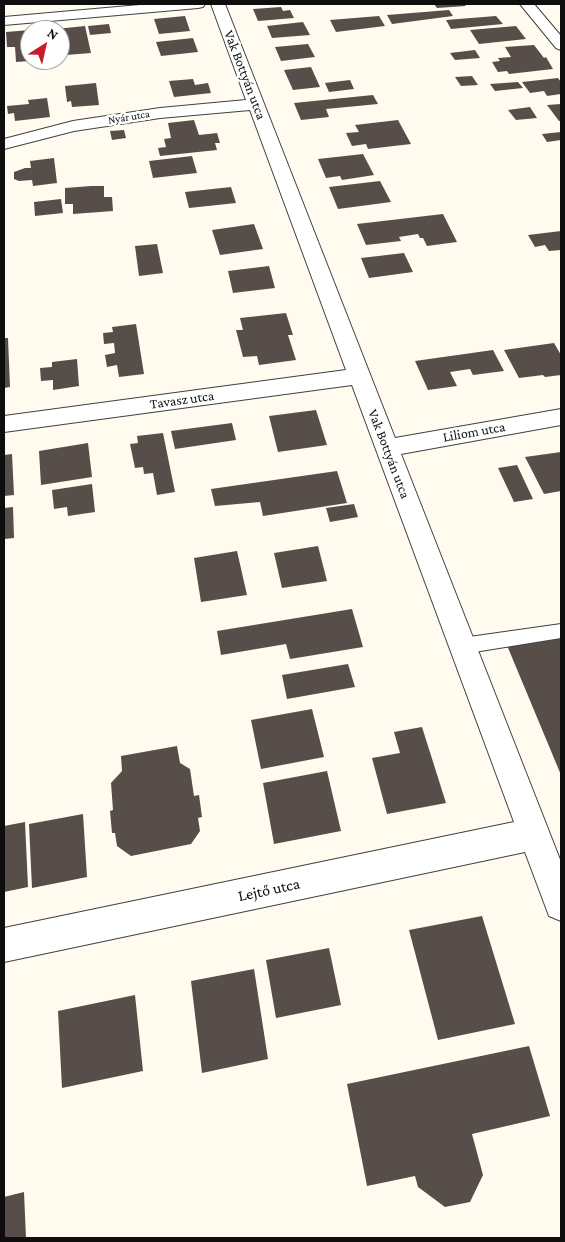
<!DOCTYPE html>
<html>
<head>
<meta charset="utf-8">
<style>
  body { margin:0 }
  #map { position:relative; width:565px; height:1242px; overflow:hidden; background:#fffbef; font-family:"Crimson Pro",serif }
  canvas { display:block }
  .frame { position:absolute; inset:0; border:5px solid #0e0e0e; pointer-events:none }
  .north { position:absolute; left:20px; top:20px; width:50px; height:50px; box-sizing:border-box; background:#fff; border:1px solid #9f9f9f; border-radius:50%; rotate:35deg; font-size:14px; font-weight:700; line-height:20px; text-align:center; color:#0e0e0e }
  .north::after { content:''; display:block; margin:auto; width:18px; height:22px; background:#c91b2d; clip-path:polygon(50% 0,100% 100%,50% 72%,0 100%) }
</style>
</head>
<body>
<div id="map">
<canvas width="565" height="1242"></canvas>
<div class="frame"></div>
<div class="north">N</div>
</div>
<script>
const context = document.querySelector('canvas').getContext('2d');
context.lineJoin = 'round';
function fill(path, color) {
  context.fillStyle = color;
  context.fill(path, 'evenodd');
}
function shape(rows) {
  const path = new Path2D();
  for (const r of rows) {
    path.moveTo(r[0], r[1]);
    for (let i = 2; i < r.length; i += 2) path.lineTo(r[i], r[i + 1]);
  }
  return path;
}
function strokePath(path, color, width, dash) {
  context.strokeStyle = color;
  context.lineWidth = width;
  context.lineCap = dash ? 'butt' : 'round';
  context.setLineDash(dash || []);
  context.stroke(path);
}
function write(font, color, halo, rows, align = 'center') {
  context.font = font + ' "Crimson Pro",serif';
  context.lineWidth = 5;
  context.setLineDash([]);
  context.textBaseline = 'middle';
  context.strokeStyle = halo;
  context.fillStyle = color;
  for (const [text, x, y, turn = 0] of rows) {
    context.save();
    context.translate(x, y);
    context.rotate((+turn || 0) * Math.PI / 180);
    context.textAlign = isNaN(turn) ? turn : align;
    if (halo) context.strokeText(text, 0, 0);
    context.fillText(text, 0, 0);
    context.restore();
  }
}
const building = shape([
  [434,4,464,4,466,6,437,8],
  [281,7,283,11,290,10,294,18,258,21,253,9],
  [449,10,453,16,392,24,387,15],
  [185,16,190,31,159,34,154,19],
  [379,16,385,26,336,32,330,20],
  [496,16,503,24,451,29,446,20],
  [303,22,310,35,272,38,267,26],
  [109,24,111,33,90,35,88,26],
  [85,26,91,53,66,55,64,42,60,42,60,30,56,29],
  [516,26,526,39,479,44,470,30],
  [30,30,30,61,16,62,15,47,7,47,6,32],
  [193,38,198,52,161,56,156,42],
  [308,44,315,57,281,61,275,47],
  [534,45,544,58,546,57,553,69,509,74,507,71,498,72,492,62,500,61,498,58,511,57,505,47],
  [475,50,480,58,455,60,450,53],
  [311,67,320,87,293,90,284,70],
  [472,76,478,85,461,86,455,77],
  [558,78,561,82,561,94,547,96,544,91,530,93,522,82],
  [193,79,195,85,208,83,211,93,174,97,169,81],
  [350,80,354,89,329,92,325,83],
  [518,82,523,88,495,91,490,84],
  [96,83,99,105,72,107,71,101,67,102,65,86],
  [373,95,378,104,326,109,329,117,301,120,294,103],
  [47,98,50,117,15,121,14,113,8,114,7,106,29,104,28,100],
  [561,104,561,121,559,121,547,105],
  [530,107,537,118,516,120,508,110],
  [194,120,199,135,217,133,220,143,215,143,217,150,160,156,158,148,166,147,164,139,171,138,168,123],
  [398,120,411,144,368,149,366,144,352,146,346,133,359,132,355,125],
  [124,130,126,138,112,140,110,131],
  [561,132,561,140,547,142,542,134],
  [363,154,374,175,342,180,340,176,326,178,318,159],
  [192,156,197,173,153,178,149,161],
  [54,158,57,183,33,186,32,180,19,181,14,179,14,172,25,168,31,168,30,161],
  [380,181,391,202,338,209,329,187],
  [91,186,104,186,104,197,112,197,113,211,73,214,73,204,65,204,65,188],
  [231,187,236,203,189,208,185,192],
  [61,199,63,213,35,216,34,202],
  [443,214,457,242,427,246,423,238,420,238,418,234,399,237,401,241,366,245,357,224],
  [254,224,263,249,220,255,212,230],
  [561,231,561,250,549,251,545,245,535,247,528,235],
  [157,244,163,273,139,276,135,246],
  [404,253,413,272,369,278,361,258],
  [269,266,275,288,233,293,228,271],
  [286,313,293,335,288,335,296,360,259,365,257,356,243,357,236,330,243,330,240,318],
  [136,324,144,374,119,377,117,365,107,367,105,355,115,353,114,343,104,344,103,333,113,332,112,327],
  [4,338,8,338,10,387,4,388],
  [554,343,561,355,561,375,545,377,543,375,519,378,504,350],
  [493,350,504,371,473,375,470,369,450,372,457,386,428,390,415,361],
  [77,359,79,386,53,390,53,380,41,381,40,368,52,367,52,362],
  [316,410,327,445,278,452,269,416],
  [232,423,236,440,175,449,171,431],
  [163,433,175,492,157,495,153,473,144,474,143,467,135,468,130,444,138,443,137,436],
  [88,443,92,477,41,485,39,451],
  [561,452,561,491,544,494,525,457],
  [12,454,14,495,4,496,4,455],
  [517,465,533,499,514,502,498,468],
  [337,471,347,503,263,516,260,502,215,506,211,489],
  [92,484,95,512,68,516,67,507,54,509,52,490],
  [354,504,358,517,330,522,326,508],
  [13,507,14,538,4,539,4,508],
  [318,546,327,581,282,588,274,553],
  [237,551,247,595,201,602,194,558],
  [352,609,363,647,290,659,286,644,221,655,217,631],
  [561,633,561,775,506,643],
  [348,664,355,687,287,699,282,675],
  [312,709,324,757,261,769,251,720],
  [422,727,446,803,387,814,372,758,400,753,394,732],
  [177,746,180,763,190,769,194,796,199,795,202,817,198,818,200,831,191,844,131,856,117,846,115,833,112,833,110,811,113,810,111,783,122,771,121,756],
  [327,771,341,831,274,844,263,783],
  [83,814,87,877,32,888,29,824],
  [25,822,28,887,4,892,4,826],
  [482,916,515,1024,438,1040,409,930],
  [329,948,341,1005,276,1018,266,960],
  [254,969,268,1059,202,1073,191,981],
  [135,995,143,1071,62,1088,58,1011],
  [529,1046,550,1116,472,1134,483,1175,470,1202,445,1207,418,1187,415,1176,367,1186,347,1084],
  [24,1192,26,1238,4,1238,4,1197]
]);
const lane = shape([
  [561,624,561,638,462,654,456,651,453,646,456,641,462,638,561,624]
]);
const street = shape([
  [151,4,205,4,203,7,198,8,4,25,4,17,151,4],
  [211,4,225,4,395,438,561,409,561,425,401,454,561,862,561,921,549,916,525,852,4,962,4,928,514,822,352,385,4,432,4,416,346,370,250,110,160,118,74,131,4,149,4,139,73,121,160,108,246,100,211,4],
  [520,4,534,4,561,36,561,50,556,48,520,4]
]);
const farStreetnames = [
  ["Nyár utca",129,117,-9]
];
const streetNames = [
  ["Vak Bottyán utca",245,75,69],
  ["Tavasz utca",182,400,-8],
  ["Liliom utca",474,432,-10],
  ["Vak Bottyán utca",389,454,69]
];
const nearStreetnames = [
  ["Lejtő utca",269,890,-12]
];
fill(building, '#584e49');
strokePath(lane, '#414141', 2);
strokePath(street, '#414141', 2);
fill(lane, '#fff');
fill(street, '#fff');
write('11px', '#0e0e0e', '#fff', farStreetnames);
write('14px', '#0e0e0e', '#fff', streetNames);
write('16px', '#0e0e0e', '#fff', nearStreetnames);
</script>
</body>
</html>
